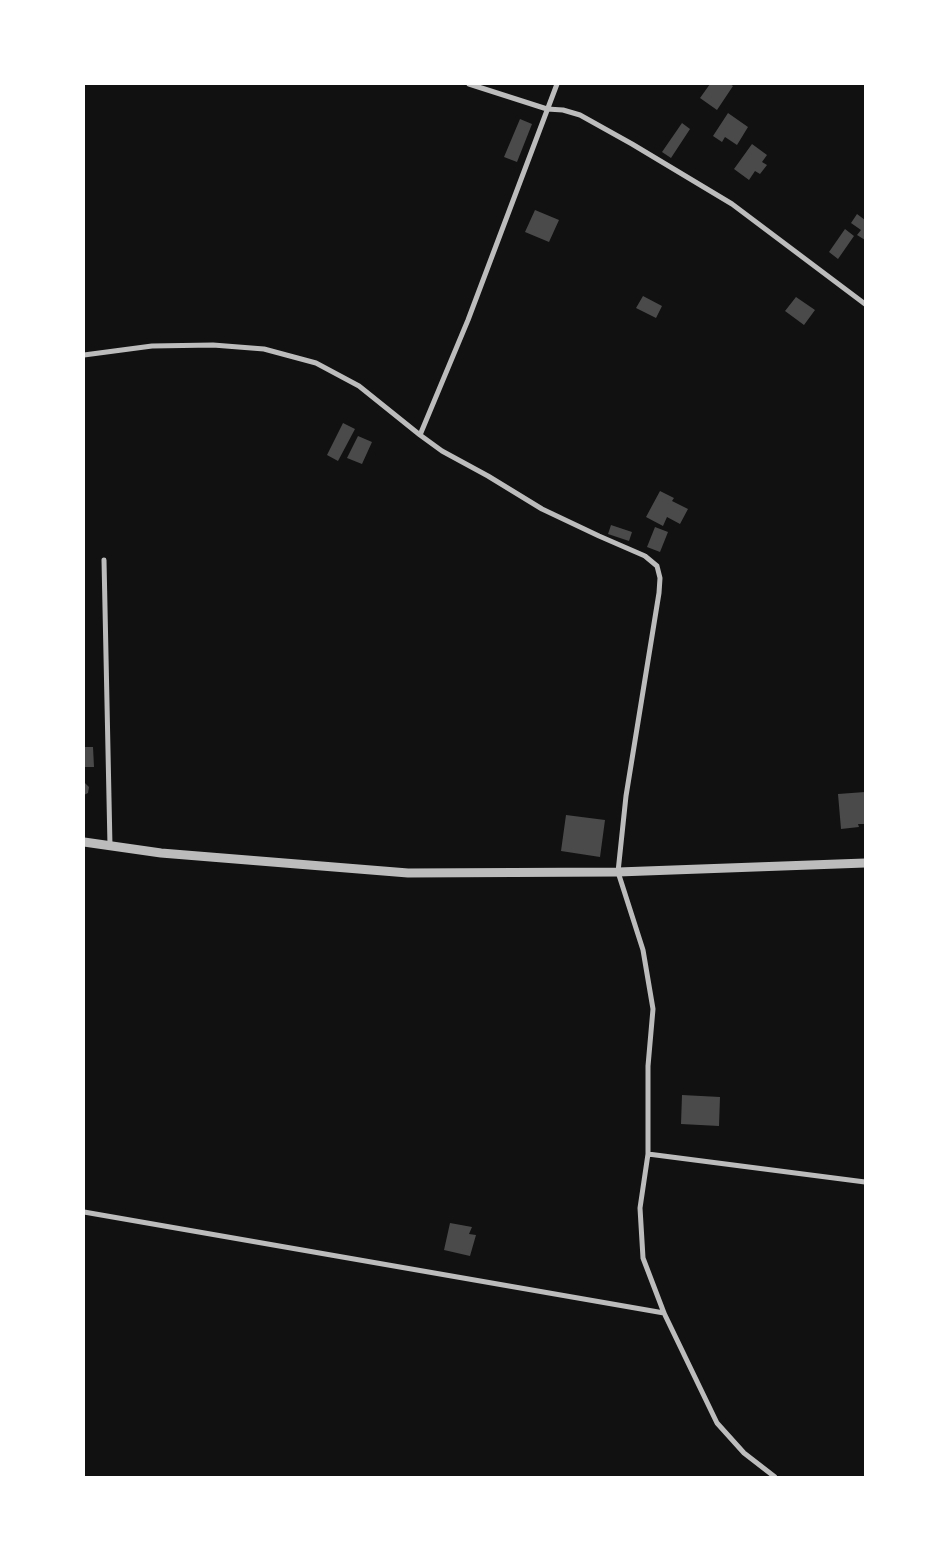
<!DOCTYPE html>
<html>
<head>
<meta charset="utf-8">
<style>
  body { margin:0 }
  #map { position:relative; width:949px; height:1561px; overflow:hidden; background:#111; font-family:"Alegreya Sans",sans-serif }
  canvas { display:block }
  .frame { position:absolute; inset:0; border:85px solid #fff; pointer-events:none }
</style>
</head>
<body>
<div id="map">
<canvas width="949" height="1561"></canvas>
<div class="frame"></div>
</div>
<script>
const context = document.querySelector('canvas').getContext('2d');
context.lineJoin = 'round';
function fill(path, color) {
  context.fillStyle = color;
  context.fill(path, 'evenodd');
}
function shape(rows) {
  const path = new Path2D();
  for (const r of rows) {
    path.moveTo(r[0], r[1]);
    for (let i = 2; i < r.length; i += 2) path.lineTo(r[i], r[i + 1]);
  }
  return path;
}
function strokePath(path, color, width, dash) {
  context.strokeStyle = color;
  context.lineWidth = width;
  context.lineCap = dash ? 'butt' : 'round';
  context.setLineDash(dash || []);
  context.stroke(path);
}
const building = shape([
  [710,84,730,84,733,86,717,110,700,98],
  [728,113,748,127,737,145,725,137,722,142,713,136],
  [520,119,532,124,517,162,504,157],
  [682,123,690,129,671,158,662,152],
  [752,144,767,155,762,162,767,165,760,174,755,171,749,180,734,169],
  [535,210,559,220,549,242,525,232],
  [857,214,865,220,865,240,857,235,861,230,851,223],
  [845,229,854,236,838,259,829,252],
  [643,296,662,306,656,318,636,308],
  [796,297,815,310,804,325,785,311],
  [343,423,355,429,338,461,327,455],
  [358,436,372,442,362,464,347,458],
  [660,491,674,498,672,501,688,509,680,524,667,517,663,526,646,517],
  [611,525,632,532,629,541,608,534],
  [655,527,668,532,660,552,647,547],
  [84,747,93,747,94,767,84,767],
  [84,782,89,787,88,793,84,795],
  [865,792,865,824,858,824,859,827,841,829,838,794],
  [566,815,605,820,600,857,561,851],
  [682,1095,720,1097,719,1126,681,1124],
  [450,1223,472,1227,469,1234,476,1235,470,1256,444,1250]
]);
const minor = shape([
  [469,84,547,109,563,110,580,115,632,144,732,204,865,304],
  [84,355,152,346,213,345,264,349,316,363,359,386,420,435,442,451,488,476,542,509,599,536,645,556,657,566,660,578,659,593,626,796,618,872,643,950,653,1009,648,1066,648,1154,640,1208,643,1258,664,1313,717,1423,744,1453,775,1477],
  [420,435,468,320,557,84],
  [104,560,110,846],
  [648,1154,865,1182],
  [84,1212,664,1313]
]);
const tertiary = shape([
  [84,842,161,853,408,873,618,872,865,863]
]);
fill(building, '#4a4a4a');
strokePath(minor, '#bcbcbc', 5);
strokePath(tertiary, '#bcbcbc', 9);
</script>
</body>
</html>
